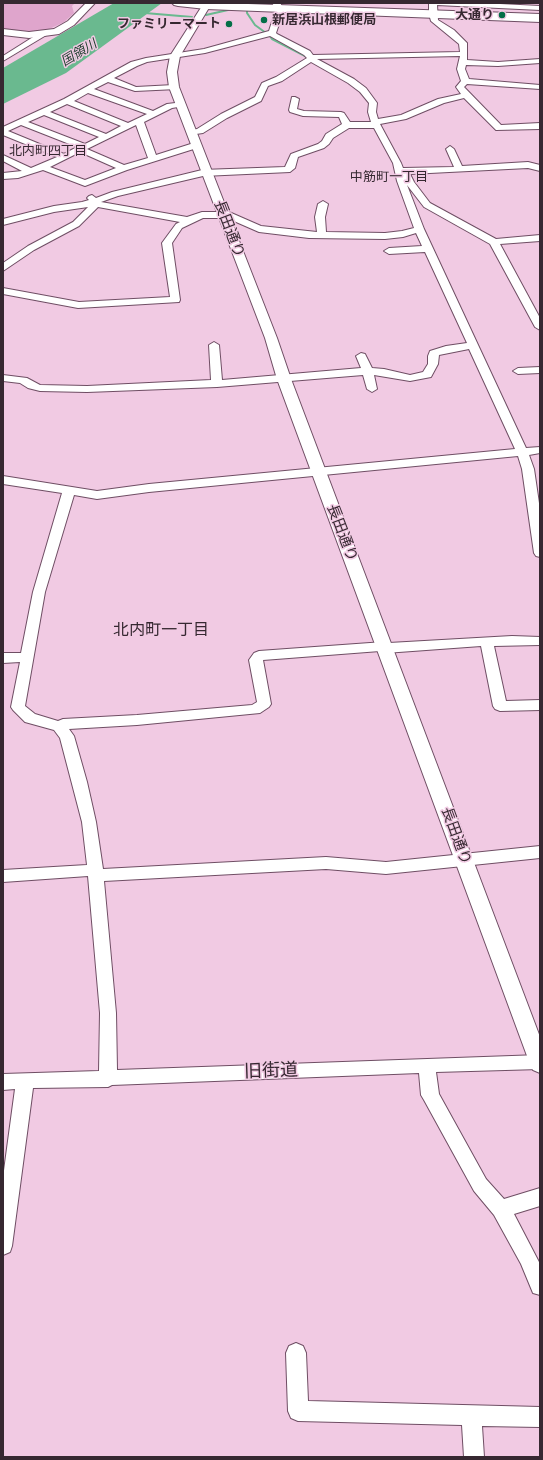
<!DOCTYPE html>
<html>
<head>
<meta charset="utf-8">
<style>
  body { margin:0 }
  #map { position:relative; width:543px; height:1460px; overflow:hidden; background:#f1cae3; font-family:Figtree,sans-serif }
  canvas { display:block }
  .frame { position:absolute; inset:0; border:4px solid #362831; pointer-events:none }
</style>
</head>
<body>
<div id="map">
<canvas width="543" height="1460"></canvas>
<div class="frame"></div>
</div>
<script>
const context = document.querySelector('canvas').getContext('2d');
context.lineJoin = 'round';
function fill(path, color) {
  context.fillStyle = color;
  context.fill(path, 'evenodd');
}
function shape(rows) {
  const path = new Path2D();
  for (const r of rows) {
    path.moveTo(r[0], r[1]);
    for (let i = 2; i < r.length; i += 2) path.lineTo(r[i], r[i + 1]);
  }
  return path;
}
function strokePath(path, color, width, dash) {
  context.strokeStyle = color;
  context.lineWidth = width;
  context.lineCap = dash ? 'butt' : 'round';
  context.setLineDash(dash || []);
  context.stroke(path);
}
function write(font, color, halo, rows, align = 'center') {
  context.font = font + ' Figtree,"Noto Sans JP",sans-serif';
  context.lineWidth = 3;
  context.setLineDash([]);
  context.textBaseline = 'middle';
  context.strokeStyle = halo;
  context.fillStyle = color;
  for (const [text, x, y, turn = 0] of rows) {
    context.save();
    context.translate(x, y);
    context.rotate((+turn || 0) * Math.PI / 180);
    context.textAlign = isNaN(turn) ? turn : align;
    if (halo) context.strokeText(text, 0, 0);
    context.fillText(text, 0, 0);
    context.restore();
  }
}
const green = shape([
  [3,3,75,3,72,6,74,13,64,22,43,32,32,33,3,30]
]);
const water = shape([
  [114,3,162,3,66,73,3,104,3,68]
]);
const stream = shape([
  [247,10,247,13,255,25,266,33],
  [145,13,192,17],
  [206,15,228,10],
  [269,35,272,39,307,57]
]);
const minor = shape([
  [272,3,280,3,284,9,276,33,277,34,310,51,313,55,460,52,459,44,431,21,429,14,429,3,480,3,540,6,540,10,437,5,438,20,454,30,467,43,467,60,498,62,540,59,540,63,498,66,466,65,465,69,469,79,540,85,540,89,467,84,464,87,501,125,540,123,540,129,496,130,464,98,444,103,406,119,380,124,401,163,403,168,454,167,446,149,450,146,454,149,462,166,528,162,540,165,540,171,528,168,410,174,414,182,430,203,496,239,540,235,540,241,500,244,540,318,540,330,535,327,490,244,424,207,407,185,424,229,526,448,540,447,540,453,529,455,534,469,540,510,540,557,536,556,534,553,522,469,518,456,149,492,97,499,74,495,45,592,25,706,35,714,58,721,63,719,137,715,252,705,257,702,249,660,254,653,259,651,384,642,389,643,512,636,540,637,540,645,494,646,506,701,540,700,540,710,500,711,495,709,493,706,481,646,385,653,380,651,263,660,271,704,269,707,260,713,137,725,69,729,74,736,87,782,96,822,103,869,326,857,386,862,540,846,540,858,386,874,326,869,104,881,116,1013,117,1070,540,1055,540,1069,436,1072,439,1094,486,1179,504,1199,540,1188,540,1206,514,1214,540,1264,540,1295,533,1293,521,1264,494,1215,474,1191,424,1100,421,1095,419,1073,112,1085,108,1087,33,1088,12,1246,10,1252,3,1255,3,1178,15,1089,3,1090,3,1074,99,1071,100,1013,88,876,3,882,3,870,87,865,82,822,60,738,54,730,25,722,13,710,11,707,20,662,3,663,3,653,21,653,33,592,62,493,3,484,3,476,97,491,149,484,515,449,469,349,439,355,438,364,431,377,410,381,374,375,377,389,372,392,367,389,363,375,217,387,87,392,40,391,28,388,20,383,3,381,3,375,27,378,40,385,87,386,211,380,209,345,214,342,219,345,222,380,361,368,356,356,361,353,365,354,372,368,384,369,410,375,423,372,428,364,428,356,430,351,446,346,467,343,425,252,389,254,384,251,389,248,422,246,416,233,403,237,385,239,309,238,259,232,227,218,203,218,182,228,172,243,180,300,179,302,78,308,3,294,3,288,79,302,170,297,162,243,176,224,180,222,98,207,79,226,34,250,3,271,3,263,28,246,73,222,88,207,54,212,3,225,3,219,54,206,82,202,89,200,87,198,89,196,92,195,96,198,112,192,202,170,285,167,291,154,318,144,322,141,326,134,342,124,339,117,303,116,290,112,289,110,292,97,295,97,299,99,297,109,304,111,341,112,344,113,350,122,371,122,368,112,369,103,360,92,348,83,311,62,282,81,268,86,261,101,227,118,203,133,189,135,188,133,189,131,197,129,221,114,255,97,262,83,276,77,307,58,304,55,270,36,205,53,147,62,137,66,114,78,136,87,174,85,178,87,177,89,135,91,108,82,94,89,153,111,167,104,184,102,185,104,184,106,172,108,144,122,156,155,197,142,200,143,201,145,200,147,127,170,85,186,43,170,18,178,3,179,3,173,22,171,3,161,3,155,31,168,57,157,3,135,3,127,64,99,131,62,146,58,204,49,269,31,276,9,272,3],
  [460,56,457,69,461,81,456,87,461,94,438,99,401,115,378,119,376,112,377,103,366,88,354,79,317,59,460,56],
  [88,93,147,114,128,123,74,101,88,93],
  [67,104,121,126,106,134,50,112,67,104],
  [44,115,99,137,85,144,28,122,44,115],
  [21,125,77,147,64,154,8,131,21,125],
  [136,125,148,158,124,165,87,149,136,125],
  [349,128,374,128,393,163,397,181,414,228,402,231,385,233,326,232,325,217,328,204,323,201,318,204,315,217,317,232,261,226,229,212,202,212,187,217,101,202,118,196,203,176,290,172,295,168,298,157,324,148,329,144,333,138,349,128],
  [80,152,116,168,85,180,50,167,80,152],
  [41,32,47,32,48,34,3,61,3,56,41,32],
  [540,367,540,373,518,374,513,371,518,368,540,367],
  [296,1343,303,1346,306,1353,308,1401,540,1407,540,1427,482,1426,484,1457,464,1457,462,1425,298,1421,291,1418,288,1411,286,1353,289,1346,296,1343]
]);
const tertiary = shape([
  [86,3,95,3,74,25,59,34,29,38,3,35,3,29,29,32,54,29,68,21,86,3],
  [206,3,210,6,180,56,177,72,179,87,277,338,291,379,540,1037,540,1073,533,1070,530,1064,277,379,265,338,169,87,167,72,170,56,202,6,206,3]
]);
const primary = shape([
  [172,3,219,3,540,14,540,22,206,9,178,6,174,5,172,3]
]);
const markers = [
  [502,15,4,"#036f47"],
  [264,20,4,"#036f47"],
  [229,24,4,"#036f47"]
];
const farPoinames = [
  ["大通り",494,15],
  ["新居浜山根郵便局",272,20,"left"],
  ["ファミリーマート",221,24]
];
const farWaternames = [
  ["国領川",79,53,-31]
];
const farNeighbourhoodnames = [
  ["北内町四丁目",48,151],
  ["中筋町一丁目",389,177]
];
const streetNames = [
  ["長田通り",229,229,69],
  ["長田通り",342,533,69],
  ["長田通り",456,836,70]
];
const neighbourhoodNames = [
  ["北内町一丁目",161,630]
];
const nearStreetnames = [
  ["旧街道",271,1071,-2]
];
fill(green, '#dfa5cc');
fill(water, '#6ab98f');
strokePath(stream, '#6ab98f', 2);
strokePath(minor, '#6f4e64', 2);
strokePath(tertiary, '#6f4e64', 2);
strokePath(primary, '#6f4e64', 2);
fill(minor, '#fff');
fill(tertiary, '#fff');
fill(primary, '#fff');
for (const [x, y, r, color] of markers) {
  const dot = new Path2D();
  dot.arc(x, y, r, 0, 2 * Math.PI);
  context.fillStyle = color;
  context.fill(dot);
  strokePath(dot, '#f1cae3', 1.5);
}
write('bold 13px', '#362831', '#f1cae3', farPoinames, 'right');
write('italic 13px', '#173b29', '#f1cae3', farWaternames);
write('13px', '#362831', '#f1cae3', farNeighbourhoodnames);
write('15px', '#362831', '#f1cae3', streetNames);
write('16px', '#362831', '#f1cae3', neighbourhoodNames);
write('18px', '#362831', '#f1cae3', nearStreetnames);
</script>
</body>
</html>
